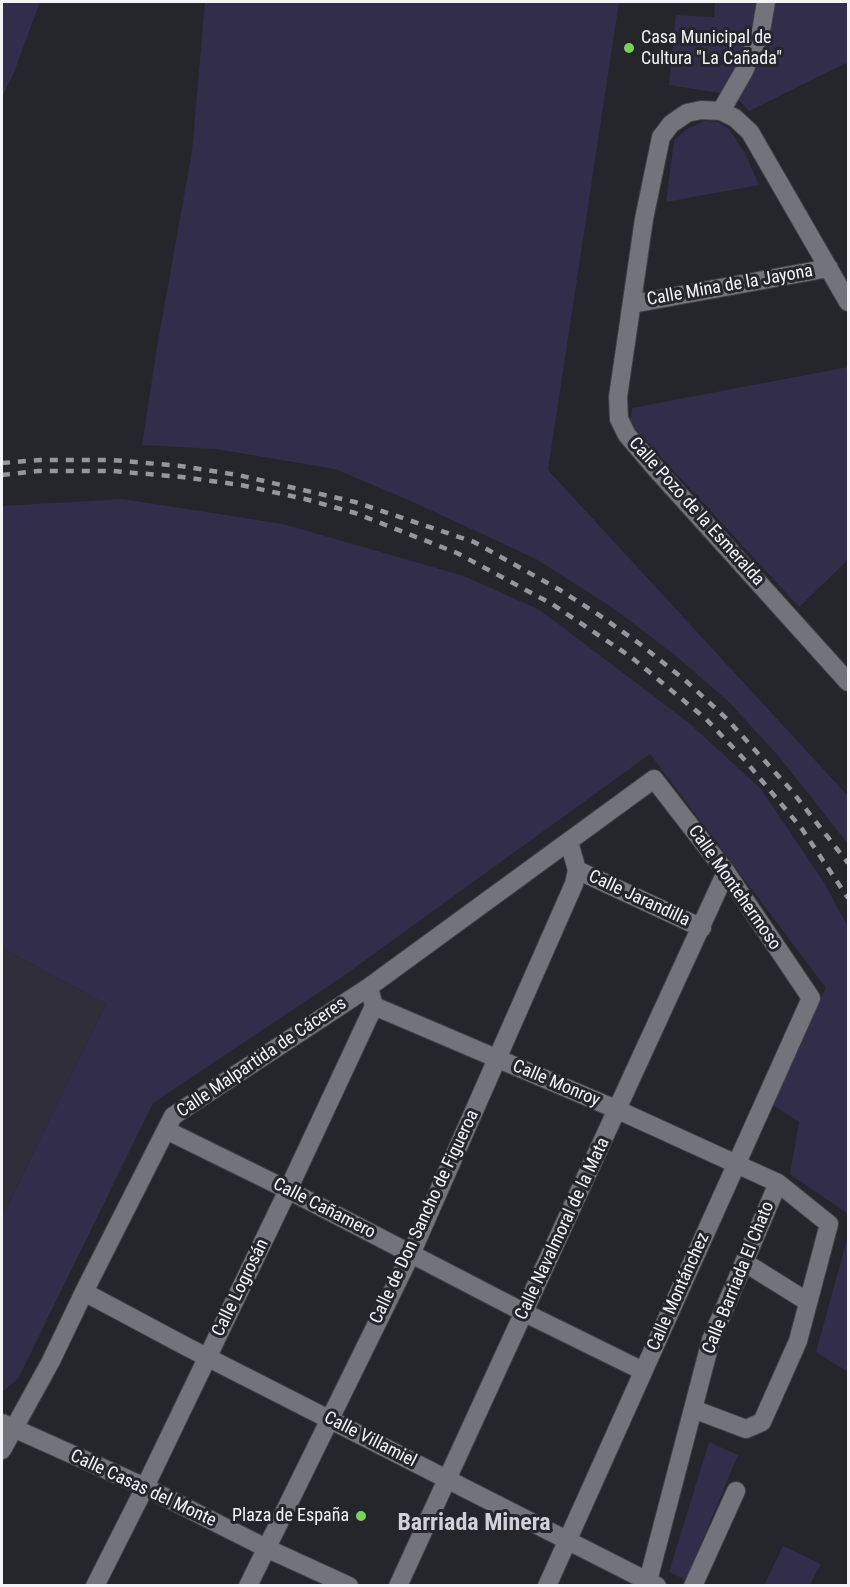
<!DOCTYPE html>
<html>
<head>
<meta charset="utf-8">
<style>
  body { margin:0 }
  #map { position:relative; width:850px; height:1587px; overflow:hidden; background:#25252c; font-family:"Roboto Condensed",sans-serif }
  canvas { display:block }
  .frame { position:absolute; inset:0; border:3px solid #f3f3f8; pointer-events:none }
</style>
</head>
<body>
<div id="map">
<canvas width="850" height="1587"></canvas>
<div class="frame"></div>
</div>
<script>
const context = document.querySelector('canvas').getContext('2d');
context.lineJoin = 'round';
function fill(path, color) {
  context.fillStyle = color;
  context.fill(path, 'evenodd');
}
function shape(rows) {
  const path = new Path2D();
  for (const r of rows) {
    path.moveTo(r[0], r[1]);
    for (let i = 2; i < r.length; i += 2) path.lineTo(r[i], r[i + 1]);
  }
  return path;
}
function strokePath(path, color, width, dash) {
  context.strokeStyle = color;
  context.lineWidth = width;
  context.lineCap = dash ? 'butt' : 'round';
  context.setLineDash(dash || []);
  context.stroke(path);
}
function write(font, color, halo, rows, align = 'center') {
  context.font = font + ' "Roboto Condensed",sans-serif';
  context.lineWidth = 6;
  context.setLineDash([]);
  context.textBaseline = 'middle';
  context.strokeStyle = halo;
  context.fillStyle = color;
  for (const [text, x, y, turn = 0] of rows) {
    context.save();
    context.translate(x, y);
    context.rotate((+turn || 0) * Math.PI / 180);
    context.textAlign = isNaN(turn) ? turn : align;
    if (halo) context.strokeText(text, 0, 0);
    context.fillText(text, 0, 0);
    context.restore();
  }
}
const built = shape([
  [2,948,106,1004,2,1217]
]);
const green = shape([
  [2,2,40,2,13,75,2,97],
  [205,2,619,2,548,470,848,796,848,844,780,758,730,703,676,656,613,608,536,559,413,502,335,469,216,449,142,445,157,347,192,151],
  [715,2,848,2,848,67,846,63,749,111,741,102,726,94,669,85,676,15,714,17],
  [704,121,718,122,730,130,745,153,759,185,666,202,674,140,687,129],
  [848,367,848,560,799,607,630,423,632,408],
  [123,499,283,524,464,576,540,610,689,723,761,789,825,884,848,927,848,1214,790,1174,799,1122,765,1100,826,988,650,754,342,977,153,1103,18,1379,2,1392,2,1217,106,1004,2,948,2,506],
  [848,1236,848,1372,816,1352],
  [709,1442,738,1455,686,1580,669,1572],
  [783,1546,821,1564,810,1585,764,1585]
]);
const minor = shape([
  [721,111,744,71,761,31,766,2],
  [848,302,750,132,735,118,721,111,701,110,687,113,671,124,661,137,644,219,618,397,619,419,627,435,656,469,848,682],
  [632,304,829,268],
  [577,870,702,928],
  [374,1006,618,1110,778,1183,711,1340,648,1581],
  [166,1130,288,1190,525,1313,643,1371],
  [744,1262,808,1302],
  [84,1292,189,1348,657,1586],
  [693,1409,746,1429,762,1422,798,1341,829,1224,778,1183],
  [2,1423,145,1487,266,1548,349,1586],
  [2,1450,51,1361,84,1292,173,1116,369,987,654,779,726,872,811,998,547,1586],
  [95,1586,145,1487,288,1190,374,1006,371,995],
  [248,1586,411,1254,574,884,577,870,569,842],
  [398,1586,726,872],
  [693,1586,736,1491]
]);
const rail = shape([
  [2,463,40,460,112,460,181,466,238,475,355,502,474,542,560,590,599,615,640,644,686,681,727,719,791,790,848,863],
  [2,475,38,471,113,471,182,477,241,485,305,499,355,513,457,553,552,604,631,657,706,719,743,758,802,829,848,898]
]);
const markers = [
  [629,48,6,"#77d259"],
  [361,1516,6,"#77d259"]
];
const poiNames = [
  ["Casa Municipal de",641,38],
  ["Cultura \"La Cañada\"",641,59],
  ["Plaza de España",349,1516,"right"]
];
const streetNames = [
  ["Calle Mina de la Jayona",730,286,-10],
  ["Calle Pozo de la Esmeralda",696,512,48],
  ["Calle Montehermoso",734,888,55],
  ["Calle Jarandilla",639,899,25],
  ["Calle Malpartida de Cáceres",262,1058,-34],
  ["Calle Monroy",556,1084,23],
  ["Calle Cañamero",324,1209,27],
  ["Calle de Don Sancho de Figueroa",425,1217,-65],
  ["Calle Navalmoral de la Mata",563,1229,-65],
  ["Calle Barriada El Chato",739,1278,-68],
  ["Calle Logrosán",241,1288,-64],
  ["Calle Montánchez",679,1292,-66],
  ["Calle Villamiel",370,1440,27],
  ["Calle Casas del Monte",143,1489,25]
];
const districtNames = [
  ["Barriada Minera",474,1524]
];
fill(built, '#2f2e3a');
fill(green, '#312d4a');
strokePath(minor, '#414046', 20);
strokePath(minor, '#73737b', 18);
strokePath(rail, '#96969c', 4.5, [8, 8]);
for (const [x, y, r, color] of markers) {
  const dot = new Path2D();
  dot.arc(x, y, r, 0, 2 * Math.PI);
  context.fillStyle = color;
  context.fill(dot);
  strokePath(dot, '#25252c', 2);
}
write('18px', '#f3f3f8', '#25252c', poiNames, 'left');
write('18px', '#f3f3f8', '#25252c', streetNames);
write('bold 24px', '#d2d1db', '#25252c', districtNames);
</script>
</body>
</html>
